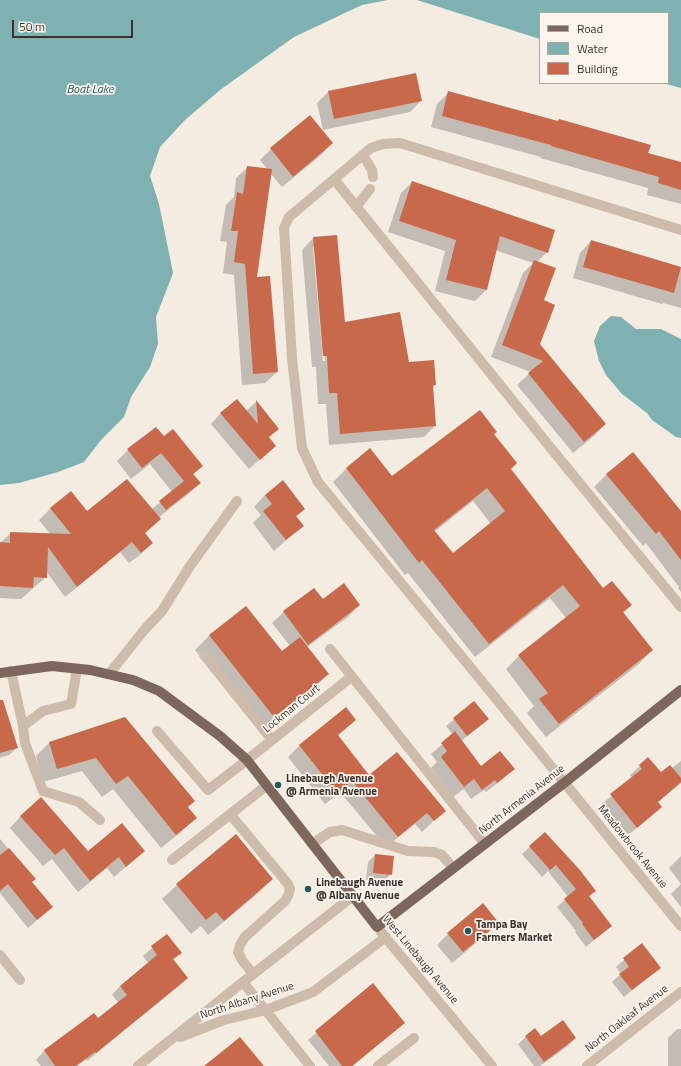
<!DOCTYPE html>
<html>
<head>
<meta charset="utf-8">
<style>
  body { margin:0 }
  #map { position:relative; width:681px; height:1066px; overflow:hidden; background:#f4ebe1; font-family:"Titillium Web",sans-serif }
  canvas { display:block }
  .legend { position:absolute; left:539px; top:12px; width:130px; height:72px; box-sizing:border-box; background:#fbf5ee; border:1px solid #aea6a0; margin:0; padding:5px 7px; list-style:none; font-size:12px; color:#3b302b }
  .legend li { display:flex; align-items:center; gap:8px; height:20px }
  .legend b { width:20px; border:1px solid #aea6a0 }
  .scale { position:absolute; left:12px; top:20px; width:121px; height:18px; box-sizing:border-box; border:2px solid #3b302b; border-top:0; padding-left:5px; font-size:12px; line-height:14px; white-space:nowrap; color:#3b302b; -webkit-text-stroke:3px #fbf5ee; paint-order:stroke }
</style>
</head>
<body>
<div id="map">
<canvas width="681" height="1066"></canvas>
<ul class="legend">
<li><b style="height:5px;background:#7d675c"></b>Road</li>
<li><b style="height:11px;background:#7fb0b2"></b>Water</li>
<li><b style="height:11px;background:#c8694b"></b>Building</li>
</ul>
<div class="scale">50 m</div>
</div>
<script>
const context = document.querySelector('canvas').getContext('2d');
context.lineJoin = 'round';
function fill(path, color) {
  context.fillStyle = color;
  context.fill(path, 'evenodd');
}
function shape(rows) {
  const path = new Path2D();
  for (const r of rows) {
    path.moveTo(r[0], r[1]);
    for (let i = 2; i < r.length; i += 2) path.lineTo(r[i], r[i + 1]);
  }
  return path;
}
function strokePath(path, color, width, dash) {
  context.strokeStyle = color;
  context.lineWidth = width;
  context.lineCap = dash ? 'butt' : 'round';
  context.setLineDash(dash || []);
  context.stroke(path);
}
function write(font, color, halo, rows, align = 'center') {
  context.font = font + ' "Titillium Web",sans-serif';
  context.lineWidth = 3.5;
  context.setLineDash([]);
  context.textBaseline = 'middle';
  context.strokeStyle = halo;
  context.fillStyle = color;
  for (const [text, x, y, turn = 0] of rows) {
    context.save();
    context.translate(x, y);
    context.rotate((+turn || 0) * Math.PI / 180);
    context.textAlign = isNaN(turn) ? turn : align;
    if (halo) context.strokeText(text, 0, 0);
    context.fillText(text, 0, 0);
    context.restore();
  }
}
const water = shape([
  [0,0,388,0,362,5,294,37,220,90,185,120,160,147,150,176,159,204,173,273,156,317,158,344,150,367,131,397,124,417,101,440,84,462,58,472,19,483,0,485],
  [417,0,681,0,681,88,662,83,668,83,668,13,540,13,540,39],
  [611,316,621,317,636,329,661,329,681,339,681,438,676,437,652,420,647,413,622,394,606,375,599,361,594,341,600,326]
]);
const shadow = shape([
  [328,92,421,101,410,112,323,130,317,103],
  [449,92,647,153,681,163,681,204,647,195,648,188,540,158,541,157,431,127,437,104],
  [310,116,332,143,321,155,282,187,271,174,256,278,277,372,265,383,242,385,234,275,223,273,227,242,220,241,226,205,234,197,236,178,248,167,267,169,260,160,271,149],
  [412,182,547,252,537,262,543,301,539,344,605,424,594,436,573,453,517,385,531,372,491,357,523,273,533,263,495,250,486,290,475,301,435,291,445,251,388,232,401,193],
  [313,238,344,323,408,363,435,385,432,388,435,426,424,437,329,445,326,404,318,404,316,367,312,367,302,250],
  [313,247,315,247,325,361,323,361],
  [591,241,681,268,681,308,663,303,662,304,573,278,580,253],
  [256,402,277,429,268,438,275,446,249,469,211,424,221,413,246,411],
  [493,434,510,469,603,589,631,605,623,613,652,650,639,664,546,737,527,713,534,706,506,669,519,656,566,618,550,598,475,657,408,573,405,575,333,482,346,469,370,450,392,478],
  [473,501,491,524,452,555,434,532],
  [163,437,201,466,193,475,199,483,188,494,158,518,159,519,144,534,151,543,140,555,129,563,120,552,65,597,46,571,46,577,21,599,0,598,0,543,11,533,51,535,39,520,51,508,87,513,151,510,172,492,150,464,131,479,117,461,128,450],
  [607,474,681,513,681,592,678,588,679,587,646,543,643,546,594,487],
  [265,495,304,509,296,517,302,526,274,551,253,523,261,515,254,507],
  [314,589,322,600,359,605,348,617,307,647,328,674,314,688,260,731,195,650,210,635,282,653,290,646,272,623,284,612],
  [474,703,480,726,461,741,481,768,513,768,503,779,486,792,484,790,471,799,464,789,453,797,431,768,437,762,431,754,453,735,446,726],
  [125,718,195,818,181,832,161,848,113,789,102,797,82,771,43,782,36,756,50,742],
  [355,720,337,736,369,776,444,811,422,832,415,824,386,847,340,792,325,804,288,757,300,745],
  [0,724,17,748,9,755,0,758],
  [648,759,661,774,672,768,681,761,681,783,657,803,661,807,651,816,627,836,602,804,632,778,630,775],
  [21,816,88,852,144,851,114,877,107,868,78,892,52,859,43,866,10,828],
  [545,833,594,891,589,897,611,926,586,947,575,932,576,931,557,907,568,897,548,871,542,877,522,854],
  [0,839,34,879,31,882,52,907,28,928,0,893],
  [375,855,391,874,383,882,366,880,368,862],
  [681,856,681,907,671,894,681,884,669,868],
  [272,879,257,894,208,935,201,926,191,934,162,899,177,885],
  [498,923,487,934,452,963,437,945,448,934],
  [167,935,180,953,173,960,187,978,179,986,87,1061,86,1059,77,1066,41,1066,36,1060,44,1051,94,1014,98,1019,119,1003,112,995,120,986,149,964,143,956],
  [641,945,659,968,624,997,612,982,621,974,616,967],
  [373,985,403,1023,353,1066,329,1066,308,1040],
  [677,1029,681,1029,681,1066,668,1066,668,1038],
  [526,1037,541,1038,575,1038,568,1046,540,1066,534,1066,518,1044]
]);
const building = shape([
  [416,73,422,101,334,119,328,91],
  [448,91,558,121,559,119,651,145,648,153,681,162,681,190,658,183,659,177,551,146,551,145,442,116],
  [310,115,333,143,293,177,270,148],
  [247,166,272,169,257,277,270,276,278,372,253,374,245,264,234,262,238,231,231,231,237,192,243,194],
  [412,181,555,230,548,253,500,236,487,290,446,280,456,240,399,221],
  [337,235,345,322,400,312,409,362,434,360,436,385,433,385,436,426,340,434,337,393,329,393,327,356,323,356,313,237],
  [591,240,681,267,674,293,583,267],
  [534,260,556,268,544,300,555,305,540,344,606,424,584,442,528,373,543,361,502,345],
  [237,399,258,424,256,400,279,429,269,437,276,446,260,460,220,413],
  [480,410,497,432,494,434,517,463,511,469,603,588,612,581,632,605,623,612,653,650,559,724,539,699,548,693,518,655,580,606,563,585,489,644,422,560,419,563,346,468,370,448,392,476],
  [487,488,505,511,453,553,434,530],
  [156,427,164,436,173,429,203,466,193,474,201,483,166,510,159,501,184,481,161,453,142,468,127,449],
  [633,452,681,511,681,560,659,531,656,534,606,474],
  [127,479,161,519,145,533,153,543,141,553,132,542,77,587,48,547,47,578,34,577,33,588,0,586,0,542,10,543,10,532,71,534,50,508,71,491,87,511],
  [283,480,305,509,296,516,304,526,286,540,263,511,272,504,265,495],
  [344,583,360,605,308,645,283,611,314,588,323,599],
  [246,606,282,651,300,637,329,674,274,717,209,635],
  [0,700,3,700,18,748,0,753],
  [474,701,489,719,467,736,453,718],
  [346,707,356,720,338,735,369,775,397,752,446,811,434,821,427,813,398,837,352,781,337,793,299,745],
  [125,717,195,801,188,807,197,818,176,835,128,776,116,784,96,758,57,769,49,742],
  [455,731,481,766,500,751,515,769,497,783,495,780,482,790,474,779,464,787,441,757,447,751,441,743],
  [648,757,661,772,670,765,681,778,681,782,658,802,662,807,637,828,610,794,642,769,639,765],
  [41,797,88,851,122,823,145,851,126,867,119,857,90,881,64,848,55,855,20,816],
  [545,832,579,869,596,891,589,896,612,926,594,940,582,924,583,923,564,899,576,889,556,865,550,870,529,846],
  [236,834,273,879,224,921,216,912,206,920,176,884],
  [9,848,36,879,32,882,53,907,37,920,8,884,0,891,0,855],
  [375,854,394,856,392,875,373,873],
  [483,903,499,923,463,952,447,933],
  [167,934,182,953,173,959,188,978,96,1053,95,1052,76,1066,55,1066,44,1050,94,1013,98,1018,127,995,120,986,157,955,151,946],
  [642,943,661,968,632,990,619,974,629,967,623,958],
  [373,983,405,1023,352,1066,342,1066,315,1031],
  [563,1020,576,1038,544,1062,525,1036,535,1028,541,1036],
  [240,1037,264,1066,204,1066,224,1050]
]);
const minor = shape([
  [363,155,372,170,373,177],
  [334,179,554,452,681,607],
  [356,207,370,189],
  [681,230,400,143,383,144,371,148,289,217,284,228,292,358,302,448,318,482,480,679,681,926],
  [330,649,485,844],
  [204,655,272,740],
  [77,669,71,704,43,711,23,726,25,743,43,791,79,802,100,820],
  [11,671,23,726],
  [109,674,145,629,162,611,190,566,237,501],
  [157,731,208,790,247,760,351,677],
  [230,814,288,884,290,889,288,896,285,901,245,937,240,945,238,952,242,960,253,974],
  [312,844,330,832,342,830,408,851,434,852,442,855,453,868],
  [172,860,266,786],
  [381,932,492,1066],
  [0,955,20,980],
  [243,982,310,1066],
  [180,1037,224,1020,266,1010,313,992,386,937],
  [138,1066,243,982,353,896],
  [378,1066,414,1038],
  [587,1066,681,992]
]);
const major = shape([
  [0,673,52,666,90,670,133,680,159,691,220,736,247,760,377,927,564,783,681,690]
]);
const markers = [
  [278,785,4,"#1f5a5e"],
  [308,889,4,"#1f5a5e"],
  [468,931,4,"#1f5a5e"]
];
const streetNames = [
  ["Lockman Court",292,709,-39],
  ["North Armenia Avenue",522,800,-38],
  ["Meadowbrook Avenue",632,847,51],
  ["West Linebaugh Avenue",420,960,50],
  ["North Albany Avenue",247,1001,-18],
  ["North Oakleaf Avenue",627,1019,-38]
];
const poiNames = [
  ["Linebaugh Avenue",286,779],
  ["@ Armenia Avenue",286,792],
  ["Linebaugh Avenue",316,883],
  ["@ Albany Avenue",316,896],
  ["Tampa Bay",476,925],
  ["Farmers Market",476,938]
];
const waterNames = [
  ["Boat Lake",90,90]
];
fill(water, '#7fb0b2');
fill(shadow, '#0003');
fill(building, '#c8694b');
strokePath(minor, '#cdbbac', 10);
strokePath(major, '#7d675c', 10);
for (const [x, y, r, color] of markers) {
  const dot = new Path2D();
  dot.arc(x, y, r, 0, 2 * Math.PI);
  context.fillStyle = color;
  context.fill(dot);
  strokePath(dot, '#fbf5ee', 1.5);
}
write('11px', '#3b302b', '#fbf5ee', streetNames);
write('bold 11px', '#3b302b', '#fbf5ee', poiNames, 'left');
write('italic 12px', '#1f5a5e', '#fbf5ee', waterNames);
</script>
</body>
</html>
